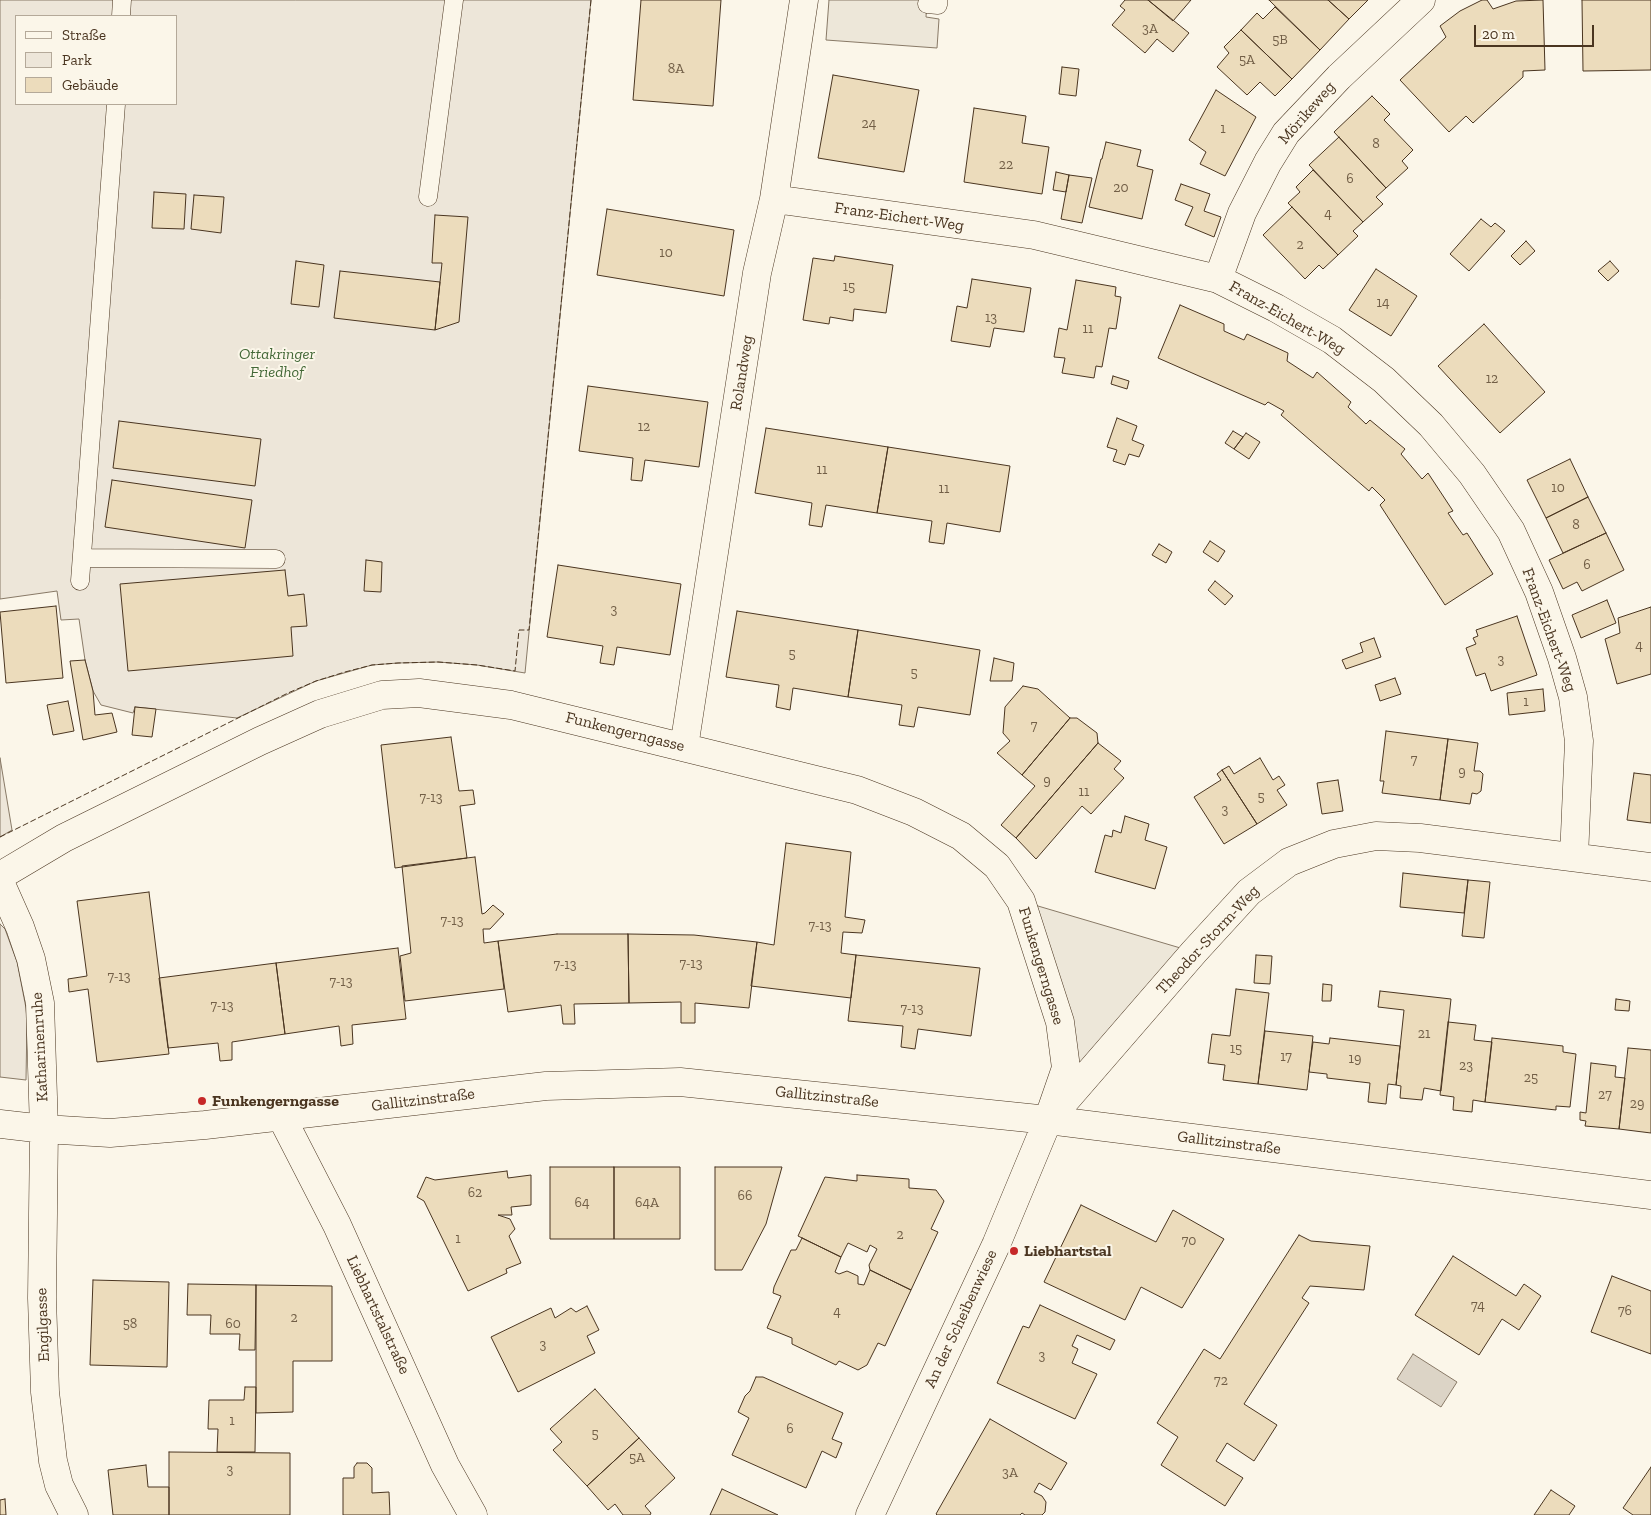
<!DOCTYPE html>
<html>
<head>
<meta charset="utf-8">
<style>
  body { margin:0 }
  #map { position:relative; width:1651px; height:1515px; overflow:hidden; background:#fbf6e9; font-family:"Zilla Slab",serif }
  canvas { display:block }
  .legend { position:absolute; left:15px; top:15px; width:162px; height:90px; box-sizing:border-box; background:#fbf6e9; border:1px solid #b4a999; margin:0; padding:6px 9px; list-style:none; font-size:15px; color:#4a3520 }
  .legend li { display:flex; align-items:center; gap:10px; height:25px }
  .legend b { width:25px; border:1px solid #b4a999 }
  .scale { position:absolute; left:1474px; top:25px; width:120px; height:22px; box-sizing:border-box; border:2px solid #4a3520; border-top:0; padding-left:6px; font-size:15px; line-height:18px; white-space:nowrap; color:#4a3520; -webkit-text-stroke:4px #fbf6e9; paint-order:stroke }
</style>
</head>
<body>
<div id="map">
<canvas width="1651" height="1515"></canvas>
<ul class="legend">
<li><b style="height:6px;background:#fbf6e9"></b>Straße</li>
<li><b style="height:14px;background:#ede6d9"></b>Park</li>
<li><b style="height:14px;background:#ecdcbc"></b>Gebäude</li>
</ul>
<div class="scale">20 m</div>
</div>
<script>
const context = document.querySelector('canvas').getContext('2d');
context.lineJoin = 'round';
function fill(path, color) {
  context.fillStyle = color;
  context.fill(path, 'evenodd');
}
function shape(rows) {
  const path = new Path2D();
  for (const r of rows) {
    path.moveTo(r[0], r[1]);
    for (let i = 2; i < r.length; i += 2) path.lineTo(r[i], r[i + 1]);
  }
  return path;
}
function strokePath(path, color, width, dash) {
  context.strokeStyle = color;
  context.lineWidth = width;
  context.lineCap = dash ? 'butt' : 'round';
  context.setLineDash(dash || []);
  context.stroke(path);
}
function write(font, color, halo, rows, align = 'center') {
  context.font = font + ' "Zilla Slab",serif';
  context.lineWidth = 4;
  context.setLineDash([]);
  context.textBaseline = 'middle';
  context.strokeStyle = halo;
  context.fillStyle = color;
  for (const [text, x, y, turn = 0] of rows) {
    context.save();
    context.translate(x, y);
    context.rotate((+turn || 0) * Math.PI / 180);
    context.textAlign = isNaN(turn) ? turn : align;
    if (halo) context.strokeText(text, 0, 0);
    context.fillText(text, 0, 0);
    context.restore();
  }
}
const green = shape([
  [0,0,591,0,525,673,477,665,438,662,398,663,372,665,316,681,237,718,135,707,133,713,101,705,93,691,85,660,79,619,61,620,57,591,0,599,0,0],
  [16,16,176,16,176,104,16,104,16,16],
  [0,758,12,830,0,837,0,758],
  [0,924,5,929,17,962,26,1008,27,1020,26,1080,0,1077,0,924]
]);
const parking = shape([
  [829,0,927,0,926,17,939,19,937,48,826,40,829,0],
  [1021,901,1194,952,1048,1120,1066,1068,1021,901]
]);
const water = shape([
  [1413,1354,1457,1382,1441,1407,1397,1379,1413,1354]
]);
const building = shape([
  [641,0,721,0,713,106,633,100,641,0],
  [1125,0,1148,0,1189,33,1173,52,1157,39,1145,53,1112,25,1125,10,1120,6,1125,0],
  [1148,0,1191,0,1173,21,1148,0],
  [1269,0,1328,0,1349,19,1320,50,1269,0],
  [1328,0,1368,0,1349,19,1328,0],
  [1482,0,1487,0,1493,9,1516,1,1543,0,1545,70,1523,71,1523,77,1473,123,1466,116,1449,132,1400,80,1446,37,1440,26,1460,11,1482,0],
  [1582,0,1651,0,1651,70,1583,71,1582,0],
  [1275,7,1320,50,1292,79,1241,30,1257,13,1263,19,1275,7],
  [1241,30,1292,79,1275,96,1260,82,1247,95,1217,67,1229,53,1224,47,1241,30],
  [1062,67,1079,69,1076,96,1059,94,1062,67],
  [833,75,919,90,904,172,818,158,833,75],
  [1216,90,1256,117,1225,176,1200,164,1206,152,1189,140,1216,90],
  [1372,96,1390,114,1384,120,1413,150,1402,161,1408,168,1386,188,1334,132,1372,96],
  [974,108,1026,116,1022,143,1049,147,1042,194,964,182,974,108],
  [1339,137,1386,188,1376,197,1383,204,1363,222,1309,165,1339,137],
  [1106,142,1141,150,1137,166,1153,170,1142,219,1089,207,1101,159,1102,159,1106,142],
  [1313,170,1363,222,1353,231,1358,236,1338,255,1288,203,1300,192,1296,187,1313,170],
  [1056,172,1069,175,1066,192,1053,190,1056,172],
  [1069,175,1092,178,1082,223,1061,219,1069,175],
  [1181,184,1210,194,1204,211,1221,217,1214,237,1185,225,1193,207,1175,200,1181,184],
  [154,192,186,194,184,229,152,228,154,192],
  [194,195,224,197,221,233,191,229,194,195],
  [1292,207,1338,255,1323,269,1319,265,1305,279,1263,235,1292,207],
  [607,209,734,230,724,296,597,275,607,209],
  [435,215,468,217,459,322,435,330,442,263,432,263,435,215],
  [1481,219,1491,227,1495,223,1505,231,1469,271,1450,254,1481,219],
  [1526,241,1535,251,1520,265,1511,256,1526,241],
  [835,256,893,265,886,313,854,309,853,321,830,317,829,324,803,320,813,258,834,261,835,256],
  [296,261,324,265,319,307,291,304,296,261],
  [1610,261,1619,271,1608,281,1598,271,1610,261],
  [1376,269,1417,296,1391,336,1349,310,1376,269],
  [340,271,440,282,435,330,334,318,340,271],
  [972,279,1031,288,1024,332,994,328,990,347,951,341,957,306,967,308,972,279],
  [1076,280,1116,287,1115,296,1121,297,1116,329,1109,328,1102,367,1096,366,1094,378,1062,373,1065,358,1054,357,1059,328,1067,330,1076,280],
  [1180,305,1224,324,1224,331,1244,340,1247,334,1288,353,1287,361,1313,378,1317,372,1351,402,1348,407,1366,424,1370,420,1405,449,1401,454,1422,479,1428,473,1453,511,1448,513,1456,525,1463,535,1467,533,1493,574,1445,605,1380,505,1385,500,1372,487,1369,491,1281,415,1284,411,1268,402,1265,405,1158,358,1180,305],
  [1484,324,1545,392,1500,433,1438,366,1484,324],
  [1113,376,1129,381,1127,389,1111,384,1113,376],
  [588,386,708,402,699,467,645,460,642,481,631,480,633,458,579,451,588,386],
  [1117,418,1137,426,1132,440,1144,445,1139,457,1129,454,1125,465,1113,461,1117,450,1107,447,1117,418],
  [119,421,261,439,255,486,113,468,119,421],
  [766,428,888,447,877,513,826,505,822,527,809,525,812,503,755,493,766,428],
  [1233,431,1243,437,1234,449,1225,443,1233,431],
  [1246,433,1260,442,1249,459,1234,449,1246,433],
  [888,447,1010,466,1000,532,947,523,944,544,929,542,932,521,877,513,888,447],
  [1570,459,1588,497,1546,518,1527,480,1570,459],
  [112,480,252,500,245,548,105,527,112,480],
  [1588,497,1606,533,1563,553,1546,518,1588,497],
  [1606,533,1624,570,1582,591,1577,582,1563,589,1549,560,1606,533],
  [1210,541,1225,551,1218,562,1203,552,1210,541],
  [1159,544,1172,552,1166,563,1152,555,1159,544],
  [366,560,382,562,381,592,364,591,366,560],
  [558,565,681,584,670,655,617,647,614,665,600,663,603,646,547,637,558,565],
  [285,570,288,596,304,594,307,626,291,627,293,656,128,671,120,584,285,570],
  [1215,581,1233,596,1225,605,1208,590,1215,581],
  [1607,600,1616,623,1581,638,1572,615,1607,600],
  [56,606,63,678,6,683,0,612,56,606],
  [1651,607,1651,674,1617,684,1605,639,1620,633,1618,618,1651,607],
  [737,611,858,630,848,697,793,688,790,710,776,707,779,685,726,677,737,611],
  [1517,616,1537,675,1491,691,1485,673,1476,676,1466,648,1476,644,1473,638,1478,636,1476,630,1517,616],
  [858,630,980,650,970,715,918,707,914,727,899,725,902,705,848,697,858,630],
  [1374,638,1381,657,1346,669,1342,660,1363,652,1360,643,1374,638],
  [994,658,1014,663,1012,681,990,681,994,658],
  [85,660,93,691,95,715,112,713,117,732,83,740,70,661,85,660],
  [1395,678,1401,694,1380,701,1375,685,1395,678],
  [1023,686,1038,689,1070,718,1022,775,997,753,1010,741,1003,733,1005,707,1023,686],
  [1543,689,1545,711,1509,715,1507,693,1543,689],
  [68,701,74,731,53,735,47,705,68,701],
  [135,707,156,709,152,737,132,735,135,707],
  [1070,718,1077,718,1097,733,1098,743,1016,838,1001,825,1035,786,1022,775,1070,718],
  [1386,731,1448,739,1440,800,1382,793,1384,781,1380,781,1386,731],
  [451,737,459,791,473,790,475,804,460,806,467,858,395,868,381,745,451,737],
  [1448,739,1478,743,1474,771,1480,771,1483,774,1481,791,1477,794,1472,793,1470,804,1440,800,1448,739],
  [1098,743,1121,761,1114,769,1124,778,1091,814,1082,806,1036,859,1016,838,1098,743],
  [1260,758,1273,780,1279,776,1285,785,1277,790,1287,805,1257,824,1222,770,1229,766,1234,774,1260,758],
  [1222,770,1257,824,1224,844,1194,797,1221,780,1217,774,1222,770],
  [1634,773,1651,775,1651,823,1627,820,1634,773],
  [1338,780,1343,811,1322,814,1317,783,1338,780],
  [1125,816,1149,824,1145,840,1167,847,1155,889,1095,872,1105,835,1112,837,1113,830,1121,833,1125,816],
  [786,843,851,852,845,917,865,920,862,933,843,932,841,953,856,955,851,998,751,986,757,942,774,945,786,843],
  [475,857,482,914,485,913,493,905,504,914,490,929,483,929,484,943,498,941,504,989,405,1001,400,956,411,953,402,866,475,857],
  [1403,873,1468,880,1464,913,1400,907,1403,873],
  [1468,880,1490,882,1484,938,1462,936,1468,880],
  [149,892,169,1054,97,1062,88,989,69,992,68,979,87,976,77,901,149,892],
  [557,934,628,934,629,1003,574,1004,575,1024,563,1024,561,1005,508,1012,498,941,557,934],
  [628,934,694,935,757,942,749,1008,695,1003,695,1023,681,1023,681,1002,629,1003,628,934],
  [398,948,406,1019,352,1025,353,1044,341,1046,339,1026,285,1034,276,963,398,948],
  [856,955,980,968,971,1036,918,1029,915,1049,901,1047,903,1026,848,1021,856,955],
  [1256,955,1272,956,1270,984,1254,983,1256,955],
  [276,963,285,1034,232,1042,232,1060,220,1061,218,1043,168,1048,159,978,276,963],
  [1323,984,1332,985,1331,1001,1322,1001,1323,984],
  [1236,989,1269,993,1258,1084,1223,1080,1225,1065,1208,1063,1212,1034,1230,1036,1236,989],
  [1380,991,1451,999,1441,1091,1424,1088,1422,1100,1400,1098,1401,1086,1396,1085,1404,1010,1378,1007,1380,991],
  [1616,999,1630,1001,1629,1011,1615,1010,1616,999],
  [1448,1022,1476,1025,1474,1040,1492,1042,1485,1102,1473,1100,1472,1112,1453,1110,1454,1097,1440,1095,1448,1022],
  [1265,1031,1313,1036,1307,1090,1258,1084,1265,1031],
  [1330,1038,1400,1046,1396,1085,1388,1084,1386,1104,1368,1102,1370,1083,1327,1078,1327,1074,1309,1072,1313,1042,1329,1044,1330,1038],
  [1492,1038,1563,1046,1563,1052,1576,1054,1570,1107,1556,1106,1556,1110,1485,1102,1492,1038],
  [1628,1048,1651,1050,1651,1133,1619,1129,1628,1048],
  [1591,1063,1616,1066,1615,1077,1625,1078,1619,1129,1585,1126,1586,1121,1580,1120,1580,1112,1586,1113,1591,1063],
  [550,1167,614,1167,614,1239,550,1239,550,1167],
  [614,1167,680,1167,680,1239,614,1239,614,1167],
  [715,1167,782,1167,766,1224,742,1270,715,1270,715,1167],
  [507,1171,508,1178,531,1175,531,1205,511,1207,512,1215,498,1215,510,1219,515,1229,509,1236,521,1263,506,1269,507,1273,468,1291,424,1201,417,1197,426,1177,435,1180,507,1171],
  [857,1175,909,1179,909,1188,936,1190,944,1201,931,1229,938,1232,911,1290,870,1270,869,1265,877,1249,870,1245,867,1252,848,1243,841,1257,798,1236,825,1177,857,1181,857,1175],
  [1081,1205,1156,1242,1173,1210,1224,1239,1182,1308,1141,1287,1125,1320,1044,1282,1081,1205],
  [1299,1235,1311,1241,1370,1246,1364,1290,1310,1286,1302,1298,1309,1303,1244,1404,1277,1425,1254,1461,1227,1443,1216,1461,1243,1478,1225,1506,1161,1465,1178,1437,1157,1423,1204,1349,1220,1359,1299,1235],
  [802,1238,841,1257,835,1272,839,1274,847,1271,858,1276,858,1284,864,1285,870,1270,911,1290,885,1346,878,1343,867,1365,858,1370,839,1361,836,1365,792,1344,792,1338,767,1328,781,1296,773,1293,774,1287,791,1250,796,1250,802,1238],
  [1453,1256,1516,1296,1524,1284,1541,1296,1519,1330,1502,1319,1479,1355,1415,1315,1453,1256],
  [1612,1276,1651,1291,1651,1354,1591,1332,1612,1276],
  [93,1280,169,1282,167,1367,90,1365,93,1280],
  [188,1284,256,1285,255,1350,239,1350,240,1334,210,1334,211,1315,187,1315,188,1284],
  [256,1285,332,1286,332,1361,293,1361,293,1412,256,1413,256,1285],
  [1040,1305,1115,1340,1110,1350,1077,1335,1072,1346,1078,1349,1072,1363,1097,1374,1075,1419,997,1383,1023,1326,1029,1328,1040,1305],
  [587,1306,599,1330,587,1336,595,1353,518,1392,491,1337,551,1308,555,1318,571,1308,576,1312,587,1306],
  [756,1377,763,1377,843,1413,832,1439,842,1443,836,1458,822,1451,806,1488,732,1455,749,1418,738,1412,745,1396,750,1391,756,1377],
  [245,1387,256,1387,255,1452,217,1452,218,1429,208,1429,209,1400,244,1400,245,1387],
  [595,1389,639,1438,587,1486,553,1450,562,1442,550,1429,595,1389],
  [990,1419,1067,1463,1051,1490,1039,1483,1034,1492,1042,1496,1046,1502,1045,1512,1042,1515,1025,1515,1022,1513,1020,1515,937,1515,936,1514,990,1419],
  [639,1438,675,1478,645,1506,651,1513,650,1515,623,1515,615,1504,608,1510,587,1486,639,1438],
  [169,1452,290,1453,290,1515,169,1515,169,1452],
  [357,1463,367,1463,372,1468,372,1493,389,1492,390,1515,343,1515,343,1478,354,1478,354,1467,357,1463],
  [146,1465,148,1487,169,1487,169,1515,113,1515,108,1470,146,1465],
  [1651,1467,1651,1515,1633,1515,1623,1508,1651,1467],
  [722,1489,778,1515,710,1515,722,1489],
  [1551,1490,1575,1506,1569,1515,1534,1515,1551,1490],
  [5,1499,6,1515,0,1515,0,1500,5,1499]
]);
const service = shape([
  [927,4,938,5,938,0],
  [121,16,122,0],
  [428,197,454,0],
  [82,558,276,559],
  [80,581,116,104]
]);
const minor = shape([
  [774,199,1034,235,1218,279,1276,308,1332,340,1384,380,1431,425,1472,474,1511,531,1539,592,1562,658,1573,697,1579,741,1574,857],
  [1218,279,1242,213,1268,162,1286,133,1339,77,1421,0],
  [684,747,757,273,774,199,804,0],
  [0,876,64,838,260,741,320,714,382,695,419,693,511,705,857,790,914,812,961,836,997,866,1021,901,1060,1022,1066,1068,1048,1120,996,1245,870,1515],
  [0,882,20,927,31,959,40,1003,44,1129,42,1298,45,1392,53,1461,59,1485,74,1515],
  [1057,1110,1194,952,1249,892,1289,862,1334,844,1376,836,1420,838,1651,867],
  [281,1116,337,1225,445,1465,473,1515],
  [0,1124,44,1129,110,1133,205,1125,546,1086,680,1082,1048,1120,1651,1195]
]);
const fence = shape([
  [0,837,288,693,316,681,345,672,372,665,398,663,438,662,477,665,515,671,519,630,529,630,591,0]
]);
const markers = [
  [202,1101,5,"#c62828"],
  [1014,1251,5,"#c62828"]
];
const numberNames = [
  ["3A",1150,29],
  ["5B",1280,40],
  ["5A",1247,60],
  ["8A",676,69],
  ["24",869,124],
  ["1",1223,129],
  ["8",1376,144],
  ["22",1006,165],
  ["6",1350,179],
  ["20",1121,188],
  ["4",1328,214],
  ["2",1300,245],
  ["10",666,253],
  ["15",849,287],
  ["14",1383,303],
  ["13",991,318],
  ["11",1088,329],
  ["12",1492,379],
  ["12",644,427],
  ["11",822,470],
  ["10",1558,488],
  ["11",944,489],
  ["8",1576,525],
  ["6",1587,565],
  ["3",614,610],
  ["4",1639,646],
  ["5",792,654],
  ["3",1501,660],
  ["5",914,673],
  ["1",1526,702],
  ["7",1034,726],
  ["7",1414,760],
  ["9",1462,772],
  ["9",1047,781],
  ["11",1084,792],
  ["5",1261,797],
  ["7-13",431,798],
  ["3",1225,810],
  ["7-13",452,921],
  ["7-13",820,926],
  ["7-13",691,964],
  ["7-13",565,965],
  ["7-13",119,977],
  ["7-13",341,982],
  ["7-13",222,1006],
  ["7-13",912,1009],
  ["21",1424,1034],
  ["15",1236,1049],
  ["17",1286,1057],
  ["19",1355,1059],
  ["23",1466,1066],
  ["25",1531,1078],
  ["27",1605,1095],
  ["29",1637,1104],
  ["62",475,1193],
  ["66",745,1196],
  ["64",582,1203],
  ["64A",647,1203],
  ["2",900,1235],
  ["1",458,1239],
  ["70",1189,1241],
  ["74",1478,1306],
  ["76",1625,1311],
  ["4",837,1312],
  ["2",294,1318],
  ["58",130,1324],
  ["60",233,1324],
  ["3",543,1345],
  ["3",1042,1356],
  ["72",1221,1381],
  ["1",232,1421],
  ["6",790,1429],
  ["5",595,1434],
  ["5A",637,1458],
  ["3",230,1470],
  ["3A",1010,1473]
];
const streetNames = [
  ["Mörikeweg",1307,113,-49],
  ["Franz-Eichert-Weg",899,217,8],
  ["Franz-Eichert-Weg",1287,318,30],
  ["Rolandweg",742,373,-81],
  ["Franz-Eichert-Weg",1549,630,70],
  ["Funkengerngasse",625,732,14],
  ["Theodor-Storm-Weg",1208,940,-47],
  ["Funkengerngasse",1041,966,73],
  ["Katharinenruhe",40,1047,-93],
  ["Gallitzinstraße",827,1097,6],
  ["Gallitzinstraße",423,1100,-7],
  ["Gallitzinstraße",1229,1143,7],
  ["Liebhartstalstraße",378,1315,65],
  ["An der Scheibenwiese",961,1319,-65],
  ["Engilgasse",43,1325,-92]
];
const parkNames = [
  ["Ottakringer",277,354],
  ["Friedhof",277,372]
];
const poiNames = [
  ["Funkengerngasse",212,1101],
  ["Liebhartstal",1024,1251]
];
fill(green, '#ede6d9');
strokePath(green, '#887966', 1);
fill(parking, '#ede7d9');
strokePath(parking, '#887966', 1);
fill(water, '#dcd4c6');
strokePath(water, '#887966', 1);
fill(building, '#ecdcbc');
strokePath(building, '#4a3520', 1);
strokePath(service, '#4a3520', 19);
strokePath(minor, '#4a3520', 29);
strokePath(service, '#fbf6e9', 18);
strokePath(minor, '#fbf6e9', 28);
strokePath(fence, '#4a3520', 1, [6, 2.5]);
for (const [x, y, r, color] of markers) {
  const dot = new Path2D();
  dot.arc(x, y, r, 0, 2 * Math.PI);
  context.fillStyle = color;
  context.fill(dot);
  strokePath(dot, '#fbf6e9', 2);
}
write('14px', '#725f47', null, numberNames);
write('16px', '#4a3520', '#fbf6e9', streetNames);
write('italic 16px', '#436837', '#fbf6e9', parkNames);
write('bold 16px', '#4a3520', '#fbf6e9', poiNames, 'left');
</script>
</body>
</html>
